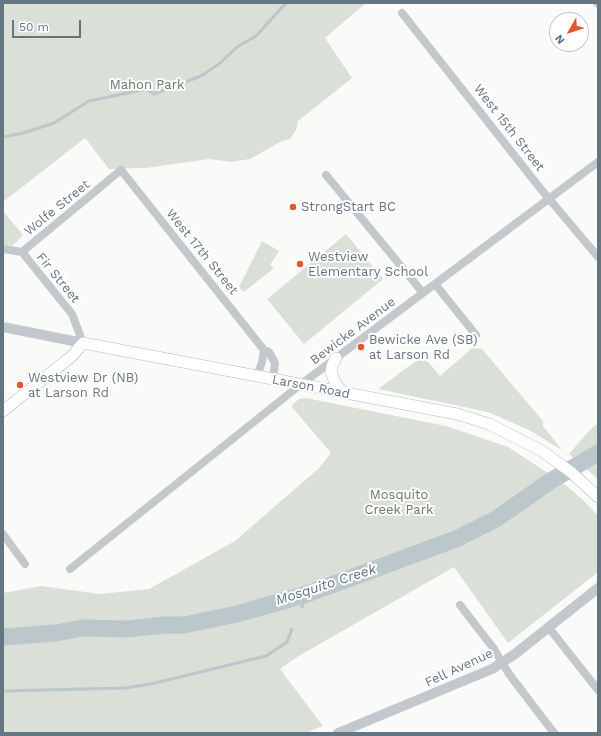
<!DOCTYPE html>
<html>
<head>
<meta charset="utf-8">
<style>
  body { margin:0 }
  #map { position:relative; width:601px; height:736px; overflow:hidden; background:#fafaf8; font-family:"Work Sans",sans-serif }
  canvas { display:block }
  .frame { position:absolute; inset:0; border:4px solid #657683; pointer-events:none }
  .north { position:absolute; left:549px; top:12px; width:40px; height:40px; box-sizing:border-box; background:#fff; border:1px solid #c1c8cd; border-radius:50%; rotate:231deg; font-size:11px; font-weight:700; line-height:16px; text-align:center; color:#657683 }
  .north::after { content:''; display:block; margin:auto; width:14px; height:18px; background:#e4572e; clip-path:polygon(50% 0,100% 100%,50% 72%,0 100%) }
  .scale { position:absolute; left:12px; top:20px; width:69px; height:18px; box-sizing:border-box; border:2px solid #657683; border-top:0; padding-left:5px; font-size:12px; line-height:14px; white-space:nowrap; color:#657683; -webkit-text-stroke:3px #fff; paint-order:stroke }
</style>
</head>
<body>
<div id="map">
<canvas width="601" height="736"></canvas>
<div class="frame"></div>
<div class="north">N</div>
<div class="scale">50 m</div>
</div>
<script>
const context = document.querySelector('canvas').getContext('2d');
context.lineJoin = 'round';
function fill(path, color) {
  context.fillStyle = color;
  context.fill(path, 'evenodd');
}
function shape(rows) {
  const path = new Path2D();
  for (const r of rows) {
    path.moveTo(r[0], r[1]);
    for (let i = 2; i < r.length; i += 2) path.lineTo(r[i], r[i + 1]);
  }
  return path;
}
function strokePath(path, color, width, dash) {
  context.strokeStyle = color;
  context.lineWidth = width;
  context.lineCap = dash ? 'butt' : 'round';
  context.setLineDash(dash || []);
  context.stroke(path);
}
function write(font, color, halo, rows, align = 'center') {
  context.font = font + ' "Work Sans",sans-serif';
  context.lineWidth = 4;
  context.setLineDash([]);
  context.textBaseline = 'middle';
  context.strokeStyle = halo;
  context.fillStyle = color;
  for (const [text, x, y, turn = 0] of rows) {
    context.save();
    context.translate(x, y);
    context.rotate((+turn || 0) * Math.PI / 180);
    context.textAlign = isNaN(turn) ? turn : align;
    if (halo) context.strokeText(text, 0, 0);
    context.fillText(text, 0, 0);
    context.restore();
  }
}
const green = shape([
  [3,3,366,3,325,38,352,78,298,121,296,130,290,139,282,141,250,159,231,162,209,159,146,168,109,169,85,138,3,202],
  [3,211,23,235,12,246,3,245],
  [346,234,383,279,304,344,267,299],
  [262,241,279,251,270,265,274,268,244,292,239,287],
  [472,348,482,349,543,421,543,426,562,450,529,430,488,412,378,389,423,356,440,376],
  [306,398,446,426,508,447,562,482,584,501,598,516,598,572,508,643,454,567,297,657,280,669,323,726,305,733,3,733,3,593,41,586,100,594,149,589,235,541,319,468,331,453,291,406,299,399],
  [598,423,598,479,569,454,589,431]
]);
const stream = shape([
  [3,137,23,133,54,123,89,101,147,89,154,94,201,76,219,64,237,47,256,36,286,3],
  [302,607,307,594],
  [3,691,125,688,151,684,266,656,287,642,292,629]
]);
const river = shape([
  [3,637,56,633,82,628,127,629,165,625,184,625,237,614,307,594,456,539,496,519,552,480,598,453]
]);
const minor = shape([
  [597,3,598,4],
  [402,13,540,188,598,257],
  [326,175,423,293],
  [3,249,22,252,121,170,264,350,269,352,275,363,273,379],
  [22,252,72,314,83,343],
  [435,284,476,335],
  [257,376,262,362,264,350],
  [3,534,25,564],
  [70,569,300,385,598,162],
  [460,605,494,649,509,674,554,733],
  [549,628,598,690]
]);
const tertiary = shape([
  [3,327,83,343],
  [338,733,492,669,515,654,598,588]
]);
const secondary = shape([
  [336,358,332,366,331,372,336,385,345,393],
  [3,411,72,356,83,343,457,414,489,424,542,451,572,473,598,497]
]);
const markers = [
  [293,207,4,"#e4572e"],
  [300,264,4,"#e4572e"],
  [361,347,4,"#e4572e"],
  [20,385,4,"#e4572e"]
];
const parkNames = [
  ["Mahon Park",147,85],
  ["Mosquito",399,495],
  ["Creek Park",399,510]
];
const streetNames = [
  ["West 15th Street",509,128,52],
  ["Wolfe Street",57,208,-39],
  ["West 17th Street",202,252,51],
  ["Fir Street",58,278,51],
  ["Bewicke Avenue",353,331,-37],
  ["Larson Road",311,387,11],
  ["Fell Avenue",459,668,-25]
];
const poiNames = [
  ["StrongStart BC",301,207],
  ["Westview",308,257],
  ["Elementary School",308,272],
  ["Bewicke Ave (SB)",369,340],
  ["at Larson Rd",369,355],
  ["Westview Dr (NB)",28,378],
  ["at Larson Rd",28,393]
];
const waterNames = [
  ["Mosquito Creek",326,585,-18]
];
fill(green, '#dadfd7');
strokePath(stream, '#bbc7cb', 3);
strokePath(river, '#bbc7cb', 17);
strokePath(secondary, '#b3babf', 12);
strokePath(minor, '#c3c8cc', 8);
strokePath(tertiary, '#c3c8cc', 10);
strokePath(secondary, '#fff', 11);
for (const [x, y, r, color] of markers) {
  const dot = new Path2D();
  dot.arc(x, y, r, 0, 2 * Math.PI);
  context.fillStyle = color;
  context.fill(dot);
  strokePath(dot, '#fff', 1.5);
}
write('13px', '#687a64', '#fff', parkNames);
write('13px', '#657683', '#fff', streetNames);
write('13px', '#657683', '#fff', poiNames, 'left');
write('italic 14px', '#60757c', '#fff', waterNames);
</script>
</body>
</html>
